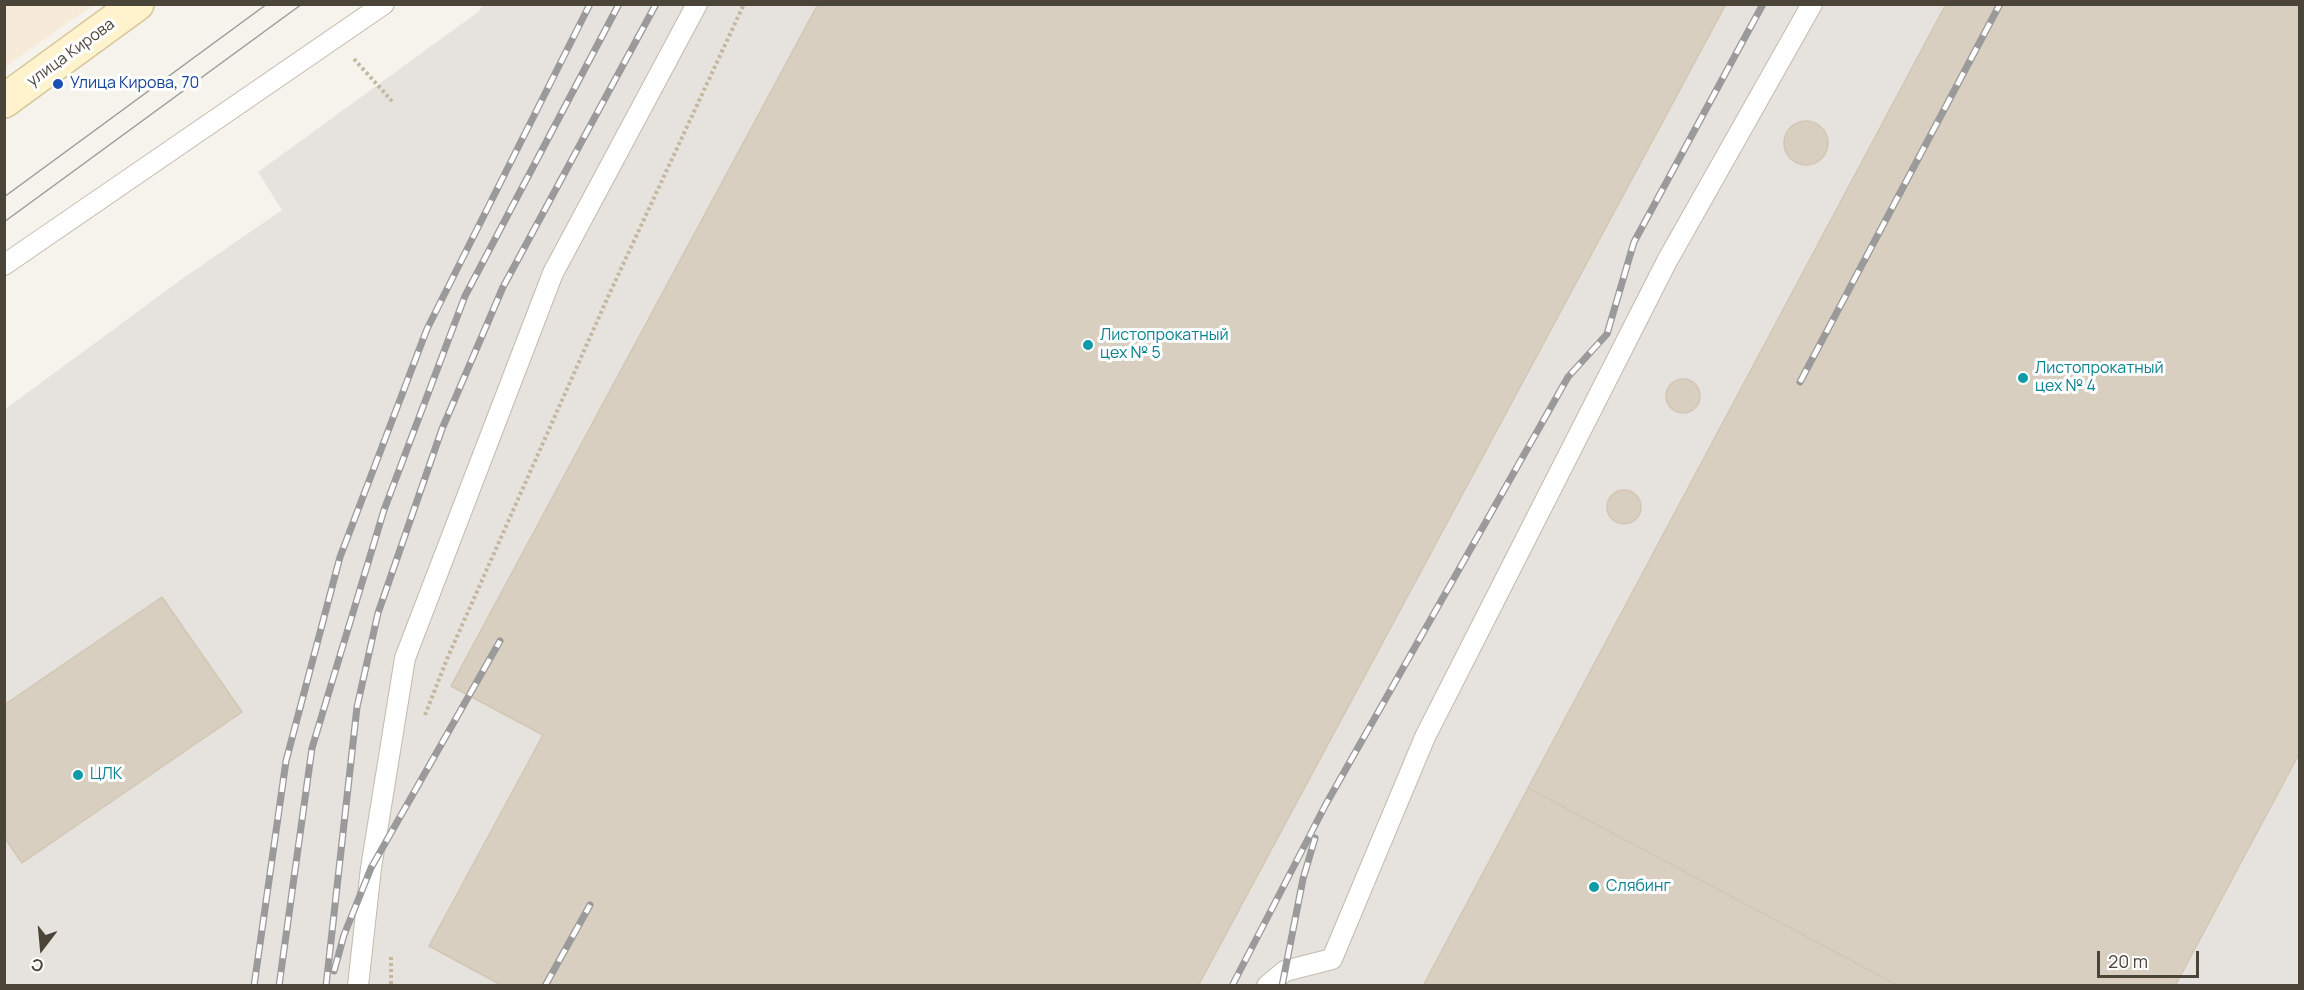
<!DOCTYPE html>
<html>
<head>
<meta charset="utf-8">
<style>
  body { margin:0 }
  #map { position:relative; width:2304px; height:990px; overflow:hidden; background:#f6f3ec; font-family:Manrope,sans-serif }
  canvas { display:block }
  .frame { position:absolute; inset:0; border:6px solid #4b4439; pointer-events:none }
  .north { position:absolute; left:12px; top:918px; width:60px; height:60px; -webkit-text-stroke:4px #fff; paint-order:stroke; rotate:196deg; font-size:16px; font-weight:700; line-height:24px; text-align:center; color:#4b4439 }
  .north::after { content:''; display:block; margin:auto; width:21px; height:27px; background:#4b4439; clip-path:polygon(50% 0,100% 100%,50% 72%,0 100%) }
  .scale { position:absolute; left:2097px; top:951px; width:102px; height:27px; box-sizing:border-box; border:3px solid #4b4439; border-top:0; padding-left:8px; font-size:18px; line-height:21px; white-space:nowrap; color:#4b4439; -webkit-text-stroke:4px #fff; paint-order:stroke }
</style>
</head>
<body>
<div id="map">
<canvas width="2304" height="990"></canvas>
<div class="frame"></div>
<div class="north">С</div>
<div class="scale">20 m</div>
</div>
<script>
const context = document.querySelector('canvas').getContext('2d');
context.lineJoin = 'round';
function fill(path, color) {
  context.fillStyle = color;
  context.fill(path, 'evenodd');
}
function shape(rows) {
  const path = new Path2D();
  for (const r of rows) {
    if (r.length === 3) {
      path.moveTo(r[0] + r[2], r[1]);
      path.arc(r[0], r[1], r[2], 0, 2 * Math.PI);
      continue;
    }
    path.moveTo(r[0], r[1]);
    for (let i = 2; i < r.length; i += 2) path.lineTo(r[i], r[i + 1]);
  }
  return path;
}
function strokePath(path, color, width, dash) {
  context.strokeStyle = color;
  context.lineWidth = width;
  context.lineCap = dash ? 'butt' : 'round';
  context.setLineDash(dash || []);
  context.stroke(path);
}
function write(font, color, halo, rows, align = 'center') {
  context.font = font + ' Manrope,sans-serif';
  context.lineWidth = 6;
  context.setLineDash([]);
  context.textBaseline = 'middle';
  context.strokeStyle = halo;
  context.fillStyle = color;
  for (const [text, x, y, turn = 0] of rows) {
    context.save();
    context.translate(x, y);
    context.rotate((+turn || 0) * Math.PI / 180);
    context.textAlign = isNaN(turn) ? turn : align;
    if (halo) context.strokeText(text, 0, 0);
    context.fillText(text, 0, 0);
    context.restore();
  }
}
const commercial = shape([
  [5,4,93,4,93,5,5,67]
]);
const industrial = shape([
  [483,5,2299,5,2299,985,5,985,4,410,182,279,282,210,258,172,478,12]
]);
const building = shape([
  [818,4,1726,4,1198,986,503,986,429,946,543,735,451,686,818,4],
  [1946,4,2300,4,2300,752,2175,986,1899,986,1528,788,1946,4],
  [1806,143,22],
  [1683,396,17],
  [1624,507,17],
  [162,597,242,712,22,863,4,837,4,705,162,597],
  [1528,788,1899,986,1423,986,1528,788]
]);
const path = shape([
  [354,59,392,101],
  [425,715,447,659,607,299,744,4],
  [391,957,391,986]
]);
const service = shape([
  [4,265,384,4],
  [358,986,371,868,405,658,553,273,697,4],
  [1267,986,1285,971,1332,959,1425,737,1667,261,1812,4]
]);
const secondary = shape([
  [4,101,137,4]
]);
const tram = shape([
  [4,197,267,4],
  [4,222,302,4]
]);
const rail = shape([
  [1800,382,2000,4],
  [334,971,344,935,371,868,500,641],
  [254,986,286,761,340,557,427,329,590,4],
  [279,986,312,748,384,510,465,296,619,4],
  [326,986,357,707,378,613,442,429,503,287,656,4],
  [545,986,590,905],
  [1232,986,1326,804,1568,377,1607,334,1634,242,1763,4],
  [1282,986,1303,879,1315,838]
]);
const markers = [
  [58,84,6,"#1a4fb4"],
  [1088,345,6,"#0f9aa8"],
  [2023,378,6,"#0f9aa8"],
  [78,775,6,"#0f9aa8"],
  [1594,887,6,"#0f9aa8"]
];
const streetNames = [
  ["улица Кирова",71,53,-36]
];
const transitNames = [
  ["Улица Кирова, 70",70,84]
];
const cultureNames = [
  ["Листопрокатный",1100,336],
  ["цех № 5",1100,354],
  ["Листопрокатный",2035,369],
  ["цех № 4",2035,387],
  ["ЦЛК",90,775],
  ["Слябинг",1606,887]
];
fill(commercial, '#f7ead8');
fill(industrial, '#e6e2dd');
fill(building, '#d8cfc1');
strokePath(building, '#d3c7b4', 1.5);
strokePath(service, '#c2bbae', 22);
strokePath(secondary, '#d6c79b', 36);
strokePath(path, '#c4b79f', 4, [3, 3]);
strokePath(service, '#fff', 20);
strokePath(secondary, '#fff3cd', 33);
strokePath(tram, '#9a9a9a', 1.5);
strokePath(rail, '#9a9a9a', 7);
strokePath(rail, '#fff', 4.5, [14]);
for (const [x, y, r, color] of markers) {
  const dot = new Path2D();
  dot.arc(x, y, r, 0, 2 * Math.PI);
  context.fillStyle = color;
  context.fill(dot);
  strokePath(dot, '#fff', 2);
}
write('16px', '#4b4439', '#fff', streetNames);
write('16px', '#164399', '#fff', transitNames, 'left');
write('16px', '#0d838f', '#fff', cultureNames, 'left');
</script>
</body>
</html>
